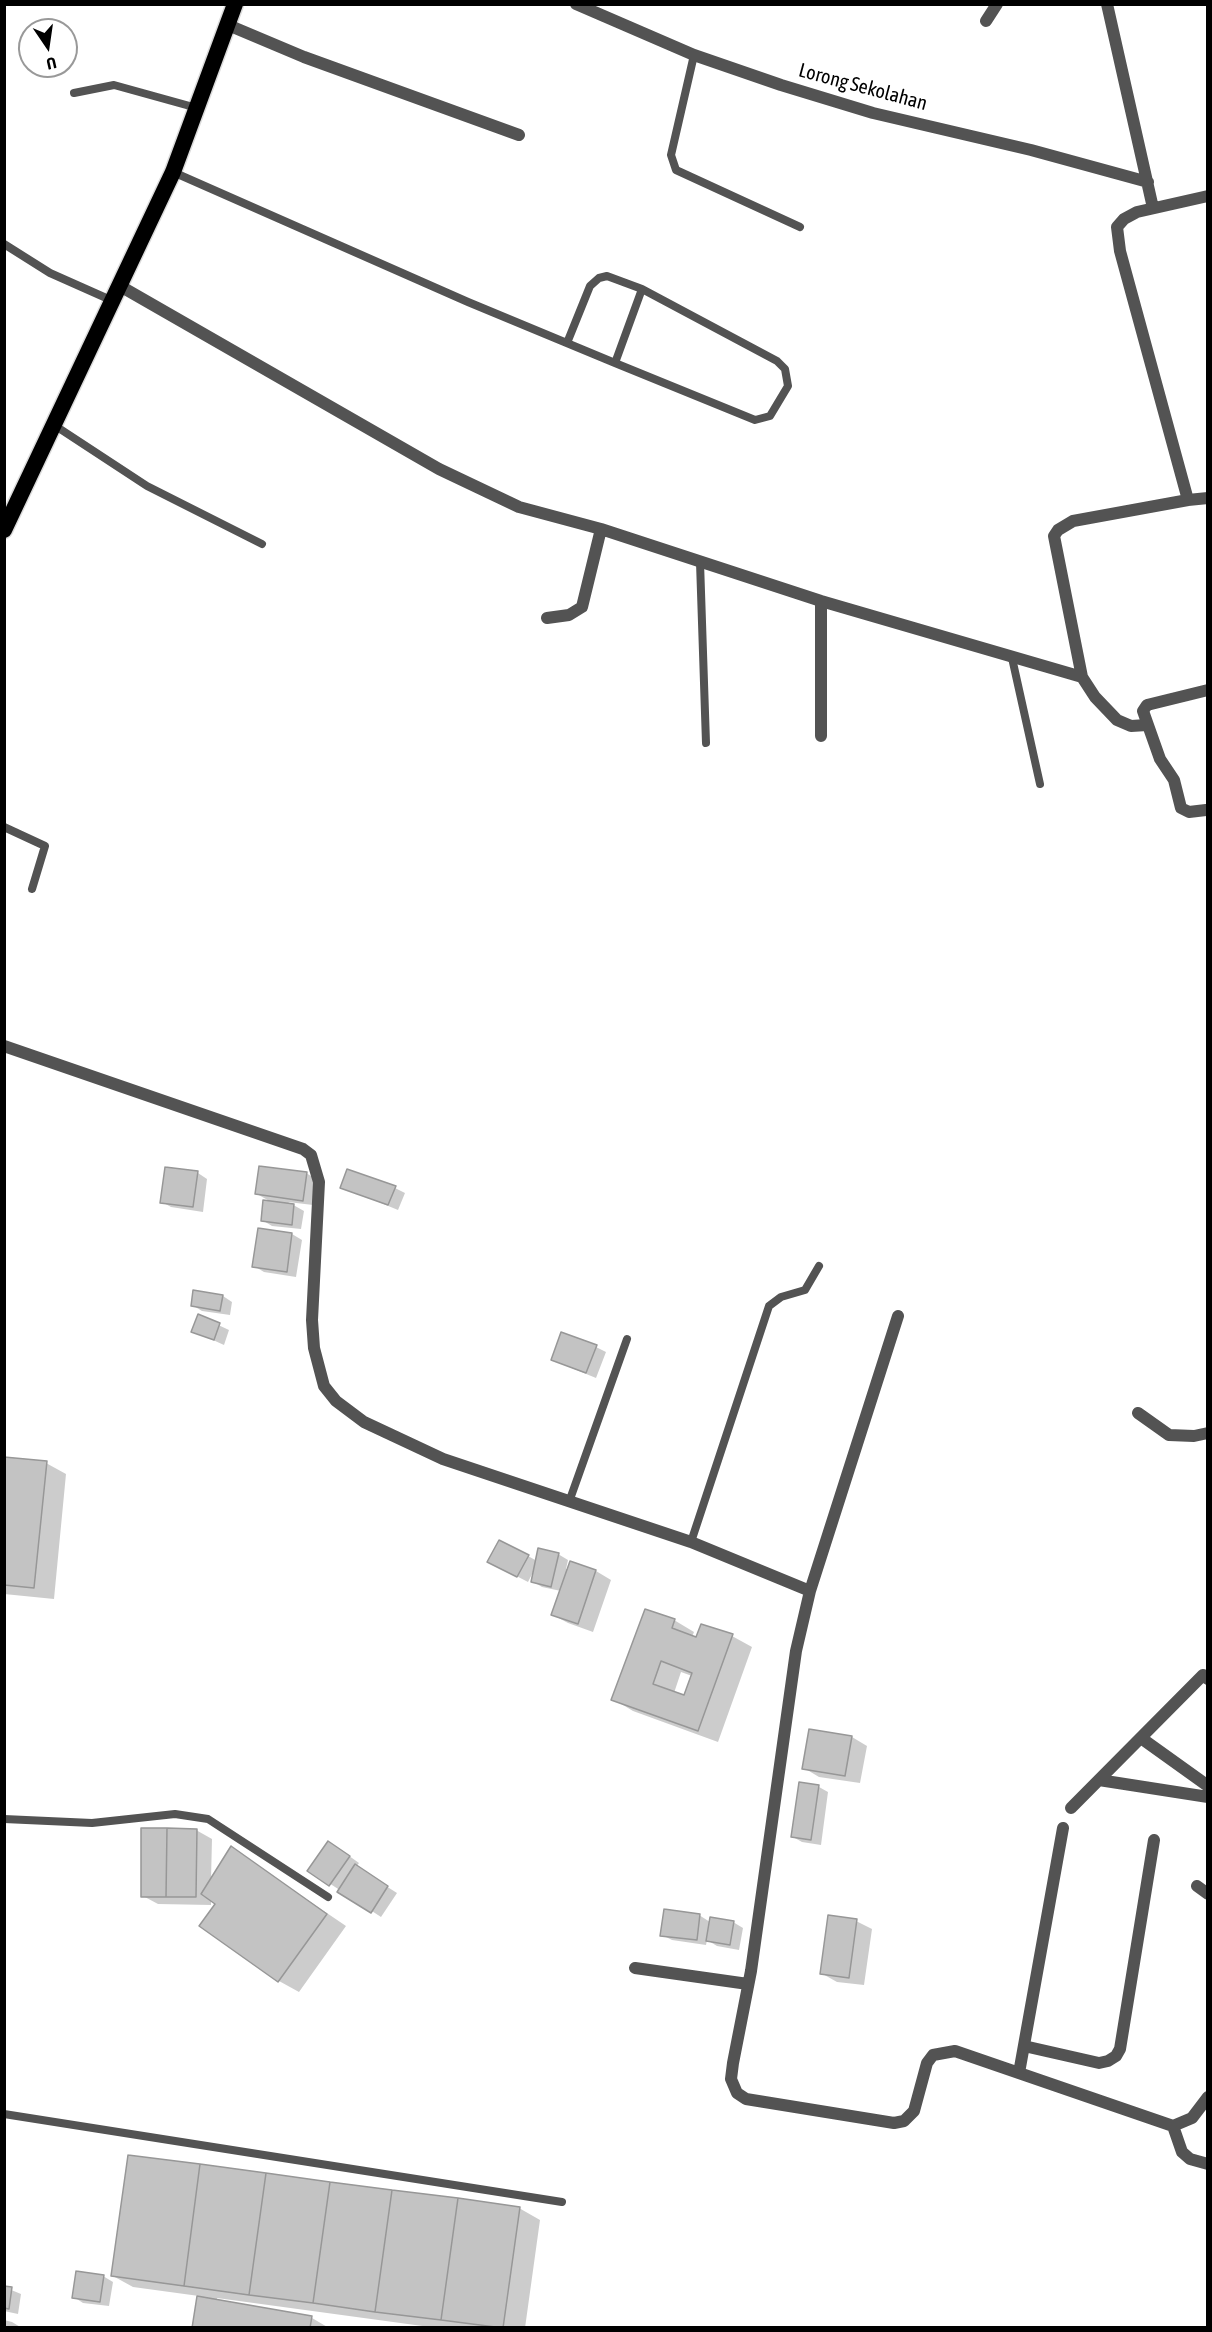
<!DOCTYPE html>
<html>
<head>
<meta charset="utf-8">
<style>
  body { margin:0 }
  #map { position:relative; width:1212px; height:2332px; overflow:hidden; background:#fff; font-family:"Asap Condensed",sans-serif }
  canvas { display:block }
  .frame { position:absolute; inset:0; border:6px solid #000; pointer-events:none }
  .north { position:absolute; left:18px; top:18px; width:60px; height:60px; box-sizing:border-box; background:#fff; border:2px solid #999; border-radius:50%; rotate:167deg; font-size:16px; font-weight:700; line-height:24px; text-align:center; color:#000 }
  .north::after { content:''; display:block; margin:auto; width:21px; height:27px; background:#000; clip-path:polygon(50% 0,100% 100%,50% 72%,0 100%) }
</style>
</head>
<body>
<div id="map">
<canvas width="1212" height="2332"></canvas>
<div class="frame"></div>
<div class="north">U</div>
</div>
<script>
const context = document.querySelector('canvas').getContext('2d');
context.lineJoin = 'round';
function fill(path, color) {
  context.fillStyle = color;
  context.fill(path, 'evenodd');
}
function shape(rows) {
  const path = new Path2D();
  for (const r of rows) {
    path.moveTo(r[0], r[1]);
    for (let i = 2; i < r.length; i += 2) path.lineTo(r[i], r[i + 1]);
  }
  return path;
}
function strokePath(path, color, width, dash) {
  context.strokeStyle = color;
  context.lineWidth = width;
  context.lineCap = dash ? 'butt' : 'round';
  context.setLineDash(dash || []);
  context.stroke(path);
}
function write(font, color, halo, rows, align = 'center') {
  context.font = font + ' "Asap Condensed",sans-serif';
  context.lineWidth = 4.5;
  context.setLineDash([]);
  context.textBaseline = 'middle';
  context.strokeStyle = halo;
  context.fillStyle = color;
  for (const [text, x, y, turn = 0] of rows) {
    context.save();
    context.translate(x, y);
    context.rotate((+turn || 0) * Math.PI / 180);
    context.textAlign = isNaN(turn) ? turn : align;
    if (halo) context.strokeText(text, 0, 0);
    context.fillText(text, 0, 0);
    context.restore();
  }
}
const shadow = shape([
  [198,1173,207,1179,203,1212,171,1207,162,1202],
  [306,1173,316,1179,313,1205,288,1202,304,1211,301,1229,272,1226,262,1220,273,1203,257,1194],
  [342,1187,395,1188,405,1193,398,1210],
  [259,1230,292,1234,302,1240,296,1277,264,1272,254,1266],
  [223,1296,232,1302,230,1315,202,1311,192,1305],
  [199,1316,229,1330,224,1345,193,1331],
  [596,1347,606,1352,596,1378,552,1360],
  [4,1459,46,1463,66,1474,54,1599,4,1594],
  [558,1554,568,1560,566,1569,596,1571,611,1580,593,1632,568,1623,553,1615,561,1591,542,1587,532,1581,534,1570,528,1582,499,1567,528,1556,537,1561],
  [674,1620,694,1632,692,1637,732,1636,752,1647,718,1742,633,1711,613,1699],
  [681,1672,692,1676,685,1697,674,1693],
  [852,1737,867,1746,860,1783,819,1777,804,1768],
  [819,1787,828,1792,821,1845,802,1842,793,1837],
  [196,1830,212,1839,211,1880,231,1848,346,1926,299,1992,279,1981,211,1899,211,1905,158,1904,143,1896],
  [338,1848,359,1863,356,1867,397,1893,381,1917,309,1870],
  [699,1915,710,1922,733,1922,743,1928,739,1950,717,1946,707,1940,706,1945,672,1940,662,1935],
  [856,1921,872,1929,864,1985,837,1982,821,1973],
  [519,2208,540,2220,525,2328,437,2328,217,2298,217,2301,312,2318,329,2328,193,2328,199,2296,133,2287,113,2276],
  [103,2276,113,2282,109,2306,83,2303,74,2297],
  [4,2287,21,2294,18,2314,4,2311],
  [4,2320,12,2322,22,2328,4,2328]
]);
const building = shape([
  [259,1166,307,1172,303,1201,255,1194,259,1166],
  [165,1167,198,1171,193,1207,160,1203,165,1167],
  [347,1169,396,1186,388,1205,340,1188,347,1169],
  [263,1200,294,1204,292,1225,261,1221,263,1200],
  [258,1228,292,1233,287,1272,252,1267,258,1228],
  [193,1290,223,1295,220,1311,191,1306,193,1290],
  [198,1314,220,1323,214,1340,191,1332,198,1314],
  [561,1332,597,1345,586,1373,551,1360,561,1332],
  [4,1457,47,1461,34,1588,4,1585,4,1457],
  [499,1540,529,1555,517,1577,487,1562,499,1540],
  [538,1548,559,1553,551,1587,531,1582,538,1548],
  [570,1561,596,1570,578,1624,551,1615,570,1561],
  [645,1609,675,1619,672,1628,696,1637,701,1624,733,1634,698,1731,611,1700,645,1609],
  [661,1661,692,1673,684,1695,653,1684,661,1661],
  [809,1729,852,1736,845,1776,802,1769,809,1729],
  [799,1782,819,1785,811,1840,791,1837,799,1782],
  [141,1828,167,1828,166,1897,141,1897,141,1828],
  [167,1828,197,1829,196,1897,166,1897,167,1828],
  [328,1841,350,1856,329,1886,307,1871,328,1841],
  [231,1846,327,1914,278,1982,199,1926,215,1904,201,1894,231,1846],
  [355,1864,388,1886,371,1913,337,1892,355,1864],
  [664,1909,700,1914,697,1940,660,1936,664,1909],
  [828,1915,857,1919,849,1978,820,1974,828,1915],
  [710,1917,734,1921,730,1945,706,1941,710,1917],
  [128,2155,200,2164,184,2286,111,2276,128,2155],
  [200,2164,266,2173,249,2295,184,2286,200,2164],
  [266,2173,330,2182,313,2303,249,2295,266,2173],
  [330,2182,392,2190,375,2312,313,2303,330,2182],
  [392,2190,458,2198,441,2320,375,2312,392,2190],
  [458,2198,520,2207,503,2328,441,2320,458,2198],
  [76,2271,104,2275,100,2302,72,2298,76,2271],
  [4,2286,12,2287,9,2309,4,2308,4,2286],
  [197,2296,312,2316,310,2328,192,2328,197,2296]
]);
const service = shape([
  [694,55,671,155,676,170,800,227],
  [74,93,114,85,197,108],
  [173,172,468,302,615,363,755,420,770,416,788,386,785,369,777,361,642,289,607,276,599,278,590,286,567,343],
  [4,244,50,273,113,301],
  [615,363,642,289],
  [54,425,147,486,262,544],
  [700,562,706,743],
  [1012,658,1040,784],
  [4,827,45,846,32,889],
  [569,1502,627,1339],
  [691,1542,769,1306,781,1297,805,1290,819,1266],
  [4,1819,92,1823,175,1814,208,1819,328,1897],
  [4,2114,562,2202]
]);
const minor = shape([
  [576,4,694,55,781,85,873,113,1031,150,1148,182],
  [1107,4,1153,208],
  [986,21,997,4],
  [228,25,304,57,519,135],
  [120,286,439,469,519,507,601,529,821,601,1082,677],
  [1188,500,1208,498],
  [821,601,821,736],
  [547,618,569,615,582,607,601,529],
  [1147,725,1131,726,1117,720,1095,697,1082,677,1054,536,1058,530,1073,521,1188,500,1120,251,1117,227,1124,219,1137,212,1208,196],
  [1206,810,1189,812,1181,808,1174,780,1160,759,1143,711,1147,705,1208,690],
  [4,1046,303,1149,311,1155,319,1182,312,1320,314,1348,324,1386,336,1401,364,1422,443,1459,691,1542,810,1591,796,1651,751,1971,733,2063,731,2079,737,2093,746,2099,894,2123,904,2121,914,2111,927,2063,933,2055,955,2051,1173,2126,1192,2118,1208,2097],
  [1138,1413,1169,1435,1194,1436,1208,1433],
  [810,1591,898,1316],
  [1141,1738,1208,1786],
  [1099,1780,1208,1797],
  [1071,1808,1203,1675,1208,1679],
  [1197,1886,1208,1894],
  [635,1968,748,1984],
  [1024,2046,1099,2063,1108,2061,1116,2056,1120,2049,1154,1840],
  [1019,2073,1063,1828],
  [1173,2126,1182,2152,1190,2159,1208,2164]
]);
const trunk = shape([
  [4,530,173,172,235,4]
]);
const streetNames = [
  ["Lorong Sekolahan",863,87,15]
];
fill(shadow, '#0003');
fill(building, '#c3c3c3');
strokePath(building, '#979797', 1.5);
strokePath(trunk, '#dbdbdb', 19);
strokePath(service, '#535353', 8);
strokePath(minor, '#535353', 12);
strokePath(trunk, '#000', 16);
write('20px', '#000', '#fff', streetNames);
</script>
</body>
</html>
